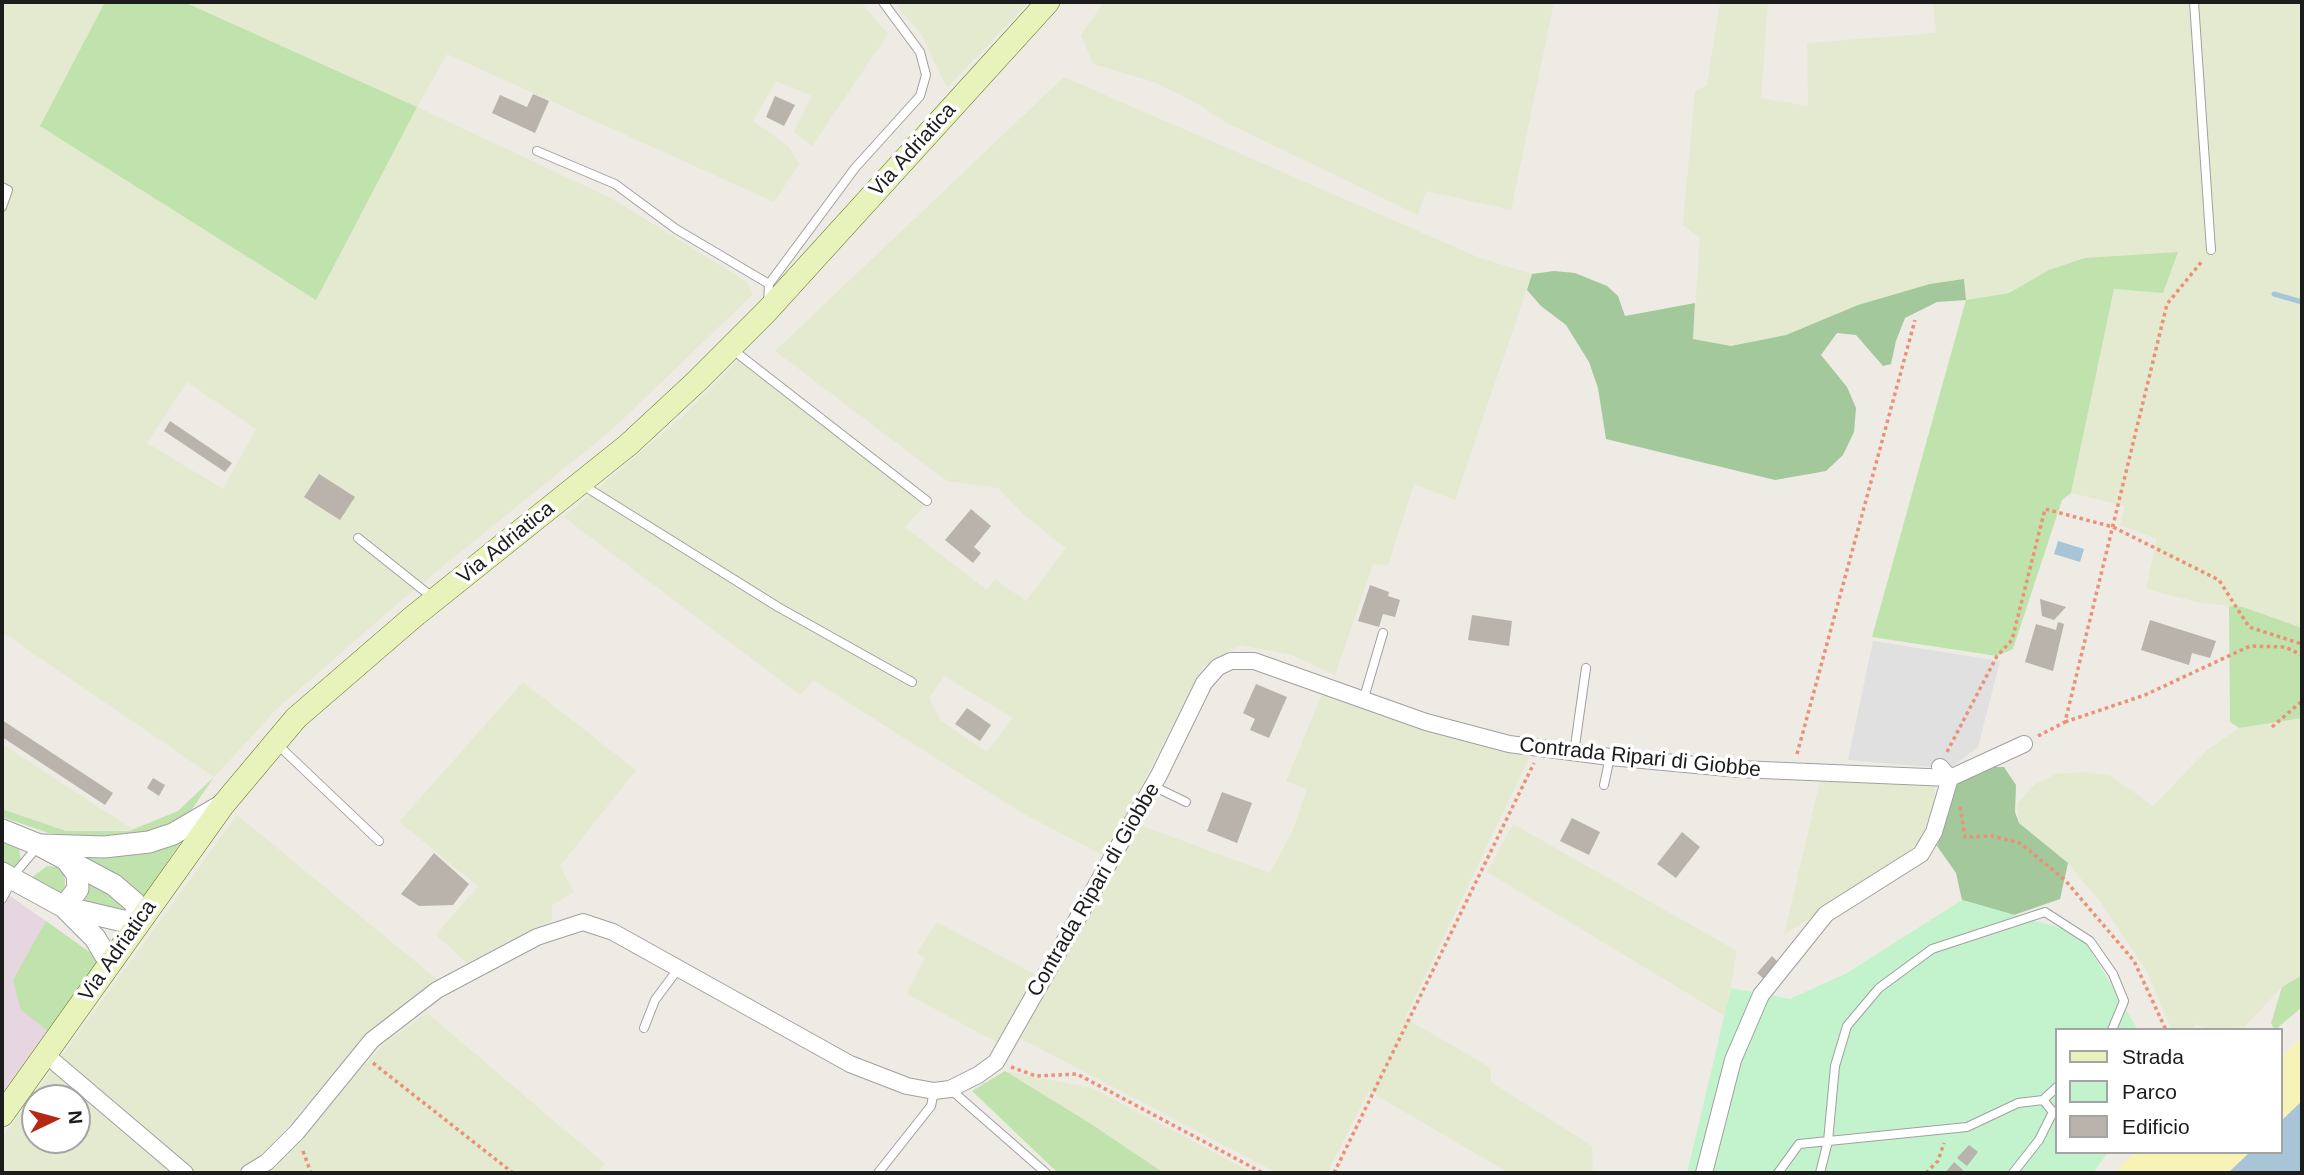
<!DOCTYPE html>
<html>
<head>
<meta charset="utf-8">
<style>
  body { margin:0 }
  #map { position:relative; width:2304px; height:1175px; overflow:hidden; background:#edebe3; font-family:Helvetica,sans-serif }
  canvas { display:block }
  .frame { position:absolute; inset:0; border:4px solid #1c1c1c; pointer-events:none }
  .legend { position:absolute; left:2055px; top:1028px; width:228px; height:126px; box-sizing:border-box; background:#fff; border:2px solid #a4a4a4; margin:0; padding:9px 12px; list-style:none; font-size:21px; color:#1c1c1c }
  .legend li { display:flex; align-items:center; gap:14px; height:35px }
  .legend b { width:35px; border:2px solid #a4a4a4 }
  .north { position:absolute; left:21px; top:1084px; width:70px; height:70px; box-sizing:border-box; background:#fff; border:2px solid #a4a4a4; border-radius:50%; rotate:85deg; font-size:19px; font-weight:700; line-height:28px; text-align:center; color:#1c1c1c }
  .north::after { content:''; display:block; margin:auto; width:24px; height:32px; background:#b52914; clip-path:polygon(50% 0,100% 100%,50% 72%,0 100%) }
</style>
</head>
<body>
<div id="map">
<canvas width="2304" height="1175"></canvas>
<div class="frame"></div>
<ul class="legend">
<li><b style="height:9px;background:#e8f2bb"></b>Strada</li>
<li><b style="height:19px;background:#c3f3cd"></b>Parco</li>
<li><b style="height:19px;background:#b9b3ac"></b>Edificio</li>
</ul>
<div class="north">N</div>
</div>
<script>
const context = document.querySelector('canvas').getContext('2d');
context.lineJoin = 'round';
function fill(path, color) {
  context.fillStyle = color;
  context.fill(path, 'evenodd');
}
function shape(rows) {
  const path = new Path2D();
  for (const r of rows) {
    path.moveTo(r[0], r[1]);
    for (let i = 2; i < r.length; i += 2) path.lineTo(r[i], r[i + 1]);
  }
  return path;
}
function strokePath(path, color, width, dash) {
  context.strokeStyle = color;
  context.lineWidth = width;
  context.lineCap = dash ? 'butt' : 'round';
  context.setLineDash(dash || []);
  context.stroke(path);
}
function write(font, color, halo, rows, align = 'center') {
  context.font = font + ' Helvetica,sans-serif';
  context.lineWidth = 7;
  context.setLineDash([]);
  context.textBaseline = 'middle';
  context.strokeStyle = halo;
  context.fillStyle = color;
  for (const [text, x, y, turn = 0] of rows) {
    context.save();
    context.translate(x, y);
    context.rotate((+turn || 0) * Math.PI / 180);
    context.textAlign = isNaN(turn) ? turn : align;
    if (halo) context.strokeText(text, 0, 0);
    context.fillText(text, 0, 0);
    context.restore();
  }
}
const industrial = shape([
  [2,890,99,959,2,1095]
]);
const farmland = shape([
  [2,2,105,2,40,126,210,15,184,2,861,2,888,34,812,146,794,132,812,96,776,81,753,121,789,147,799,164,774,202,447,54,417,107,611,198,747,282,753,294,615,427,404,598,279,707,214,777,2,632],
  [187,382,256,429,223,489,147,443],
  [893,2,1029,2,947,88,922,35],
  [1104,2,1554,2,1511,210,1426,191,1418,215,1225,122,1193,101,1154,82,1093,64,1081,35],
  [1720,2,1768,2,1761,98,1808,106,1807,43,1936,33,1933,2,2302,2,2302,628,2243,607,2201,603,2146,589,2157,539,2120,525,2125,506,2071,493,2114,289,2163,293,2178,252,2049,270,2009,293,1966,300,1964,279,1858,305,1786,335,1756,343,1731,346,1693,339,1700,238,1683,225,1695,91,1707,85],
  [1064,77,1480,258,1532,274,1455,500,1414,484,1388,565,1373,564,1335,675,1292,655,1240,645,1203,667,1105,856,1022,813,813,680,800,695,564,517,682,417,738,360,925,504,905,527,987,590,995,579,1026,601,1066,548,1024,515,998,488,947,481,775,351],
  [944,676,1013,718,987,752,940,720,929,698],
  [523,682,636,770,560,866,574,892,552,905,552,921,467,963,436,935,478,886,399,822],
  [1322,694,1404,722,1530,756,1405,1018,1491,1068,1491,1082,1592,1146,1593,1173,1509,1173,1369,1091,1327,1173,1277,1173,1016,1036,1137,824,1270,873,1293,830,1307,789,1286,781],
  [2296,717,2302,718,2302,975,2282,987,2244,1027,2206,1030,2196,1023,2193,1030,2172,1030,2146,970,2102,904,2068,863,2019,823,2017,804,2034,785,2056,774,2086,772,2111,776,2153,806,2207,750,2239,728],
  [2,744,134,830,66,831,2,809],
  [1821,777,1935,784,1934,810,1920,840,1903,856,1784,935],
  [237,815,438,980,388,1018,357,1048,256,1162,233,1173,2,1173,2,1138],
  [35,1098,77,1098,77,1140,35,1140],
  [1513,824,1737,951,1725,1016,1487,872],
  [937,922,1040,977,1000,1044,907,994,925,958,917,953],
  [427,1013,605,1164,598,1173,269,1173,268,1166,289,1152,324,1106,387,1041],
  [1005,1071,1092,1088,1253,1173,1164,1173]
]);
const grass = shape([
  [105,2,184,2,417,107,316,300,40,126],
  [2178,252,2163,293,2114,289,2071,493,2062,500,2013,649,1997,656,1872,637,1966,300,2009,293,2049,270,2085,258],
  [2229,606,2243,607,2302,628,2302,718,2239,728,2230,722],
  [214,777,190,812,147,837,106,840,49,833,2,817,2,809,66,831,129,831,178,811],
  [183,839,144,896,140,897,81,860,82,856],
  [2,840,19,848,21,862,8,872,2,867],
  [47,866,57,867,64,873,66,896,27,881],
  [88,884,112,895,124,906,123,913,84,902],
  [46,921,99,959,48,1031,21,1010,13,980],
  [2302,975,2302,1007,2275,1030,2271,1023,2282,987],
  [1005,1071,1091,1124,1164,1173,1058,1173,972,1091]
]);
const forest = shape([
  [1554,271,1575,273,1607,286,1618,296,1625,316,1695,303,1693,339,1731,346,1786,335,1858,305,1930,284,1964,279,1966,300,1937,302,1905,318,1896,341,1891,364,1883,366,1856,335,1837,333,1821,355,1847,387,1856,408,1854,432,1843,455,1826,471,1775,480,1606,439,1598,388,1589,362,1566,325,1541,306,1527,290,1532,274],
  [1982,767,2004,767,2016,785,2015,812,2019,823,2068,863,2060,899,2014,915,1962,900,1956,873,1937,846,1958,781]
]);
const sand = shape([
  [2302,1037,2302,1101,2281,1121,2281,1058],
  [2136,1152,2250,1152,2228,1173,2113,1173]
]);
const park = shape([
  [1962,900,2081,934,2138,1030,2057,1030,2057,1152,2108,1152,2093,1173,1687,1173,1731,988,1790,999,1847,973]
]);
const parking = shape([
  [1873,641,2000,661,1978,747,1953,766,1930,767,1848,760]
]);
const water = shape([
  [2058,541,2084,549,2080,562,2054,554],
  [2302,1101,2302,1173,2228,1173,2250,1152,2281,1152,2281,1121]
]);
const stream = shape([
  [2274,294,2302,302]
]);
const building = shape([
  [533,94,549,101,535,133,492,113,500,95,527,107],
  [775,96,795,105,784,126,766,117],
  [170,421,232,463,225,472,164,431],
  [319,474,355,497,340,520,304,497],
  [971,509,991,526,974,547,981,553,973,563,945,540],
  [1370,585,1389,592,1388,596,1400,600,1395,617,1383,614,1379,627,1358,621],
  [2040,599,2066,607,2054,620,2042,616],
  [1472,615,1512,621,1509,646,1468,640],
  [2150,620,2216,641,2210,658,2192,653,2189,665,2141,650],
  [2058,622,2064,624,2053,671,2025,662,2036,624,2056,630],
  [1256,684,1287,697,1269,738,1250,730,1255,719,1243,713],
  [967,708,991,725,980,741,955,724],
  [2,720,113,793,105,805,2,737],
  [153,778,165,785,159,796,147,788],
  [1222,792,1252,803,1237,843,1207,831],
  [1572,818,1600,832,1589,855,1560,841],
  [1682,832,1700,847,1676,878,1657,864],
  [434,853,469,884,453,905,419,906,401,894],
  [1772,956,1779,963,1764,979,1757,973],
  [1969,1145,1978,1152,1967,1166,1957,1158],
  [1954,1162,1963,1170,1961,1173,1945,1173]
]);
const path = shape([
  [2065,722,2145,695,2250,646,2285,647,2302,655],
  [2272,727,2302,701],
  [2038,736,2065,722,2167,304,2203,260],
  [1947,752,1997,656,2012,640,2045,509,2113,527,2219,580,2249,627,2302,644],
  [1797,754,1915,320],
  [1960,807,1965,837,1992,836,2020,843,2065,880,2134,961,2166,1030],
  [373,1063,513,1173],
  [1011,1067,1036,1076,1077,1074,1263,1173],
  [303,1151,311,1173],
  [1334,1173,1534,763],
  [1926,1173,1938,1161,1944,1143]
]);
const service = shape([
  [2194,2,2211,250],
  [537,151,615,184,676,229,769,284],
  [2,187,8,190,2,207],
  [768,303,769,284,855,168,920,96,926,75,920,52,883,2],
  [733,350,927,501],
  [581,484,778,607,912,682],
  [358,538,432,597],
  [1363,701,1383,633],
  [277,744,379,841],
  [1574,753,1586,668],
  [1604,785,1610,757],
  [1153,786,1186,802],
  [2,899,17,871,39,845],
  [644,1028,655,1000,678,969],
  [950,1089,1046,1173],
  [2043,1100,2057,1087],
  [878,1173,931,1106,934,1091],
  [1778,1173,1799,1144,1967,1127,2018,1103,2043,1100,2053,1112,2039,1140,2013,1173],
  [1820,1173,1828,1141,1835,1066,1847,1026,1879,988,1932,949,2045,912,2090,941,2113,974,2124,1001,2112,1030]
]);
const minor = shape([
  [45,1054,185,1173],
  [249,1173,267,1162,297,1132,372,1040,437,990,537,937,583,922,613,932,850,1064,907,1086,934,1091,950,1089,978,1075,996,1062,1159,775,1204,683,1218,667,1231,661,1254,661,1426,722,1509,744,1610,757,1739,769,1950,778,2024,744],
  [1704,1173,1733,1060,1761,995,1826,914,1921,854,1934,832,1950,778,1940,767]
]);
const tertiary = shape([
  [2,830,39,845,114,885,135,903,140,921,123,921,64,907,2,873],
  [42,845,104,847,149,842,173,834,221,806],
  [64,907,78,889,77,874,68,862],
  [66,909,95,938,107,958,108,966]
]);
const secondary = shape([
  [2,1115,223,805,296,718,413,617,628,445,697,381,767,311,1048,2]
]);
const streetNames = [
  ["Via Adriatica",913,150,-48],
  ["Via Adriatica",506,543,-39],
  ["Contrada Ripari di Giobbe",1640,758,6],
  ["Contrada Ripari di Giobbe",1094,890,-60],
  ["Via Adriatica",118,951,-55]
];
fill(industrial, '#e5d6e0');
fill(farmland, '#e4ead0');
fill(grass, '#c0e2ad');
fill(forest, '#a3c89c');
fill(sand, '#f7f3b6');
fill(park, '#c3f3cd');
fill(parking, '#e0e0e0');
fill(water, '#a7c5d6');
strokePath(stream, '#a7c5d6', 5);
fill(building, '#b9b3ac');
strokePath(service, '#a0a0a0', 10);
strokePath(minor, '#a0a0a0', 18);
strokePath(tertiary, '#a0a0a0', 23);
strokePath(secondary, '#52670f', 24);
strokePath(path, '#eb9175', 3.5, [3.5, 3.5]);
strokePath(service, '#fff', 8);
strokePath(minor, '#fff', 16);
strokePath(tertiary, '#fff', 21);
strokePath(secondary, '#e8f2bb', 23);
write('21px', '#1c1c1c', '#fff', streetNames);
</script>
</body>
</html>
